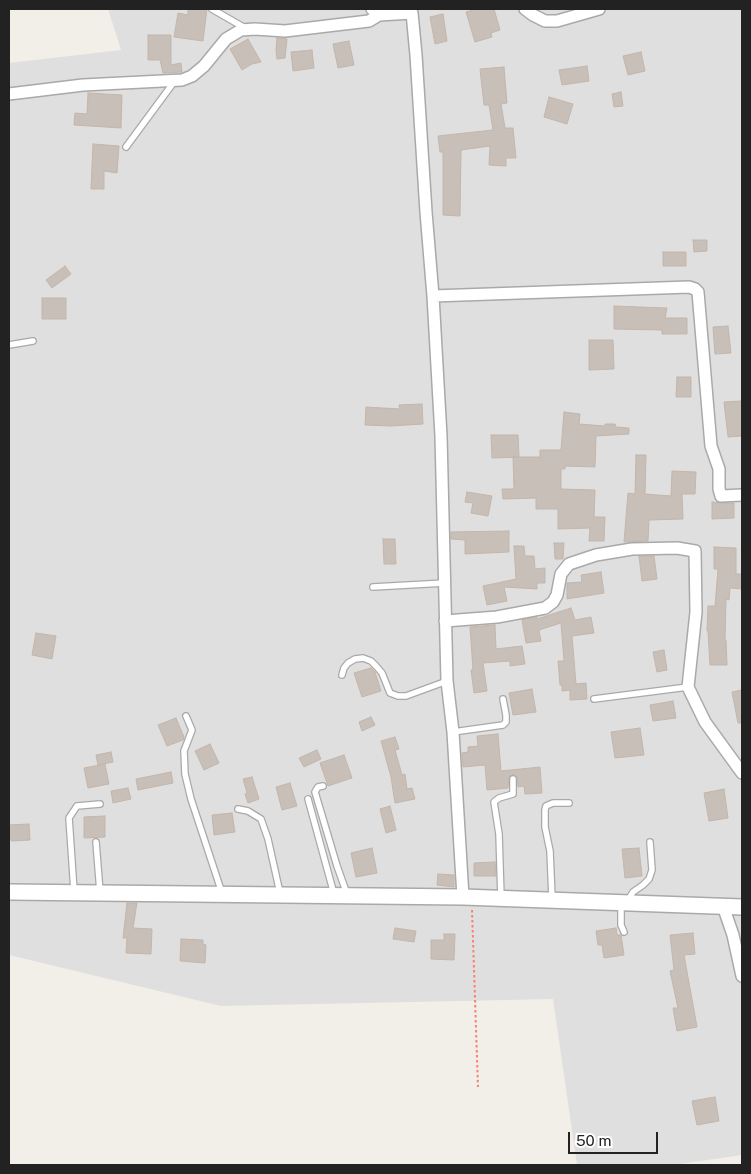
<!DOCTYPE html>
<html>
<head>
<meta charset="utf-8">
<style>
  body { margin:0 }
  #map { position:relative; width:751px; height:1174px; overflow:hidden; background:#f2efe9; font-family:"Public Sans",sans-serif }
  canvas { display:block }
  .frame { position:absolute; inset:0; border:10px solid #222; pointer-events:none }
  .scale { position:absolute; left:568px; top:1132px; width:90px; height:22px; box-sizing:border-box; border:2px solid #222; border-top:0; padding-left:6px; font-size:15px; line-height:18px; white-space:nowrap; color:#222; -webkit-text-stroke:4px #fff; paint-order:stroke }
</style>
</head>
<body>
<div id="map">
<canvas width="751" height="1174"></canvas>
<div class="frame"></div>
<div class="scale">50 m</div>
</div>
<script>
const context = document.querySelector('canvas').getContext('2d');
context.lineJoin = 'round';
function fill(path, color) {
  context.fillStyle = color;
  context.fill(path, 'evenodd');
}
function shape(rows) {
  const path = new Path2D();
  for (const r of rows) {
    path.moveTo(r[0], r[1]);
    for (let i = 2; i < r.length; i += 2) path.lineTo(r[i], r[i + 1]);
  }
  return path;
}
function strokePath(path, color, width, dash) {
  context.strokeStyle = color;
  context.lineWidth = width;
  context.lineCap = dash ? 'butt' : 'round';
  context.setLineDash(dash || []);
  context.stroke(path);
}
const residential = shape([
  [108,9,742,9,742,1155,673,1165,577,1165,553,999,221,1006,9,955,9,63,121,50]
]);
const building = shape([
  [188,9,207,9,203,41,174,37,178,13,188,15,188,9],
  [477,9,494,9,500,30,491,33,492,37,475,42,466,12,477,9],
  [443,14,447,41,435,44,430,17,443,14],
  [148,35,171,35,171,65,181,63,182,72,163,73,160,60,148,60,148,35],
  [277,38,287,39,285,58,277,59,276,51,277,38],
  [248,39,261,62,252,64,242,70,230,49,248,39],
  [349,41,354,65,338,68,333,44,349,41],
  [312,50,314,68,293,71,291,52,312,50],
  [641,52,645,71,628,75,623,56,641,52],
  [587,66,589,81,562,85,559,70,587,66],
  [504,67,507,103,501,104,505,128,513,128,516,158,506,158,506,166,489,165,490,146,461,150,460,216,443,215,443,152,440,152,438,136,493,130,489,105,484,105,480,69,504,67],
  [621,92,623,106,614,107,612,94,621,92],
  [88,93,122,95,121,128,74,125,75,113,87,114,88,93],
  [549,97,573,104,567,124,544,117,549,97],
  [93,144,119,146,117,173,104,171,104,189,91,189,93,144],
  [693,240,707,240,707,251,694,252,693,240],
  [663,252,686,252,686,266,663,266,663,252],
  [65,266,71,274,52,288,46,280,65,266],
  [42,298,66,298,66,319,42,319,42,298],
  [614,306,667,308,665,318,687,318,687,334,662,334,662,330,614,329,614,306],
  [728,326,731,353,715,354,713,327,728,326],
  [589,340,613,340,614,369,589,370,589,340],
  [677,377,691,377,691,397,676,397,677,377],
  [742,401,742,436,728,437,724,402,742,401],
  [422,404,423,424,391,426,365,425,366,407,400,409,399,405,422,404],
  [564,412,580,414,579,424,605,426,605,424,615,424,616,427,629,428,629,434,596,436,595,467,565,466,565,469,561,469,561,489,595,490,594,517,605,517,604,541,589,541,590,528,558,529,558,509,536,509,536,498,503,499,502,489,514,489,513,457,540,457,540,450,561,450,564,412],
  [491,435,518,435,519,457,492,458,491,435],
  [636,455,646,455,645,494,671,496,672,471,696,472,695,494,682,494,683,519,649,520,648,541,624,542,628,493,635,494,636,455],
  [467,492,492,496,488,516,471,513,473,503,465,502,467,492],
  [712,502,721,503,734,503,734,518,712,519,712,502],
  [509,531,509,552,465,554,465,540,451,539,451,532,509,531],
  [383,539,395,539,396,564,384,564,383,539],
  [554,543,564,543,563,559,555,559,554,543],
  [514,546,524,546,525,556,534,556,535,569,545,568,545,583,537,583,537,589,504,587,507,601,487,605,483,586,516,579,514,546],
  [714,547,736,548,736,574,742,574,742,589,730,588,729,600,726,599,725,640,726,640,727,665,710,665,708,631,707,631,708,606,715,606,718,569,714,569,714,547],
  [639,556,654,556,657,579,642,581,639,556],
  [601,572,604,593,567,599,567,583,582,582,581,575,601,572],
  [571,608,575,620,591,617,594,633,572,636,576,684,586,683,587,699,570,700,570,690,562,691,562,685,560,685,558,661,564,661,561,623,539,630,541,641,526,643,522,620,537,617,537,619,571,608],
  [495,625,496,649,522,646,525,664,510,666,510,661,483,663,487,691,474,693,471,670,473,670,470,627,495,625],
  [36,633,56,636,52,659,32,655,36,633],
  [664,650,667,670,657,672,653,652,664,650],
  [371,668,375,672,381,691,362,697,354,673,371,668],
  [532,689,536,712,513,715,509,693,532,689],
  [742,690,742,723,738,723,732,692,742,690],
  [673,701,676,718,653,721,650,705,673,701],
  [371,717,375,725,362,731,359,722,371,717],
  [176,718,184,737,183,740,167,746,158,725,176,718],
  [640,728,644,755,615,758,611,732,640,728],
  [498,734,501,771,540,767,542,793,525,794,524,786,518,787,517,777,513,774,509,777,508,788,487,790,485,765,463,767,462,753,468,752,468,747,478,746,477,736,498,734],
  [395,737,399,749,395,750,402,775,405,774,407,789,412,788,415,799,395,803,391,777,381,741,395,737],
  [210,744,219,763,204,770,195,751,210,744],
  [317,750,321,759,304,767,299,758,317,750],
  [111,752,113,762,98,765,96,755,111,752],
  [344,755,352,778,328,786,320,763,344,755],
  [105,764,109,784,88,788,84,768,105,764],
  [171,772,173,783,138,790,136,779,171,772],
  [252,777,259,799,248,803,245,794,247,793,243,779,252,777],
  [290,783,297,806,282,810,276,787,290,783],
  [128,788,131,799,113,803,111,791,128,788],
  [724,789,728,818,709,821,704,793,724,789],
  [390,806,396,830,386,833,380,809,390,806],
  [232,813,235,832,214,835,212,815,232,813],
  [105,816,105,837,84,838,84,817,105,816],
  [29,824,30,840,11,841,11,839,9,839,9,825,29,824],
  [372,848,377,873,356,877,351,853,372,848],
  [639,848,642,876,625,878,622,849,639,848],
  [495,862,496,876,474,876,474,863,495,862],
  [438,874,454,875,454,887,437,885,438,874],
  [127,903,137,903,133,928,152,929,151,954,126,953,127,938,123,938,127,903],
  [395,928,416,931,414,942,393,939,395,928],
  [616,928,617,935,621,935,624,955,604,958,602,945,598,945,596,931,616,928],
  [693,933,695,954,684,955,697,1027,677,1031,673,1008,678,1008,670,971,674,970,670,935,693,933],
  [444,934,455,934,454,960,431,959,431,940,444,940,444,934],
  [181,939,203,940,203,944,206,945,205,963,180,961,181,939],
  [715,1097,719,1121,697,1125,692,1101,715,1097]
]);
const path = shape([
  [472,910,478,1087]
]);
const service = shape([
  [212,9,245,28],
  [126,147,174,82],
  [9,345,33,341],
  [373,587,445,583],
  [342,675,344,668,348,663,355,659,363,658,371,661,376,666,382,673,390,693,398,696,406,696,447,681],
  [594,699,688,687],
  [186,716,192,730,184,751,185,774,191,799,222,893],
  [453,732,503,725,506,722,506,715,503,699],
  [323,786,318,787,315,792,337,866,347,894],
  [308,799,334,894],
  [238,809,248,811,261,819,268,839,280,893],
  [96,842,100,892],
  [74,891,69,818,77,806,100,804],
  [501,898,499,834,494,802,499,798,513,794,513,779],
  [552,898,550,851,545,827,545,810,546,806,553,803,569,803],
  [628,900,633,892,643,885,649,879,652,870,650,842],
  [621,904,621,925,624,932]
]);
const minor = shape([
  [372,9,379,15,412,13,416,55,426,212,433,296,441,436,447,681,453,732,463,897],
  [525,9,533,15,545,21,557,21,599,9],
  [9,94,83,85,182,80,192,76,204,66,226,39,241,30,255,29,285,31,369,21,379,15],
  [433,296,689,287,695,289,698,292,711,446,719,469,719,489,721,496,742,495],
  [445,621,497,617,545,608,553,602,557,595,561,574,569,564,596,555,632,549,677,548,695,551,696,612,688,687,705,722,742,773],
  [723,906,733,935,742,976]
]);
const tertiary = shape([
  [9,892,463,897,742,907]
]);
fill(residential, '#e0dfdf');
fill(building, '#c7bfb8');
strokePath(building, '#c4b6ab', 1);
strokePath(service, '#a9a9a9', 8);
strokePath(minor, '#a9a9a9', 14);
strokePath(tertiary, '#a9a9a9', 18);
strokePath(path, '#fa8072', 2, [2.5, 2.5]);
strokePath(service, '#fff', 5.5);
strokePath(minor, '#fff', 11);
strokePath(tertiary, '#fff', 15);
</script>
</body>
</html>
